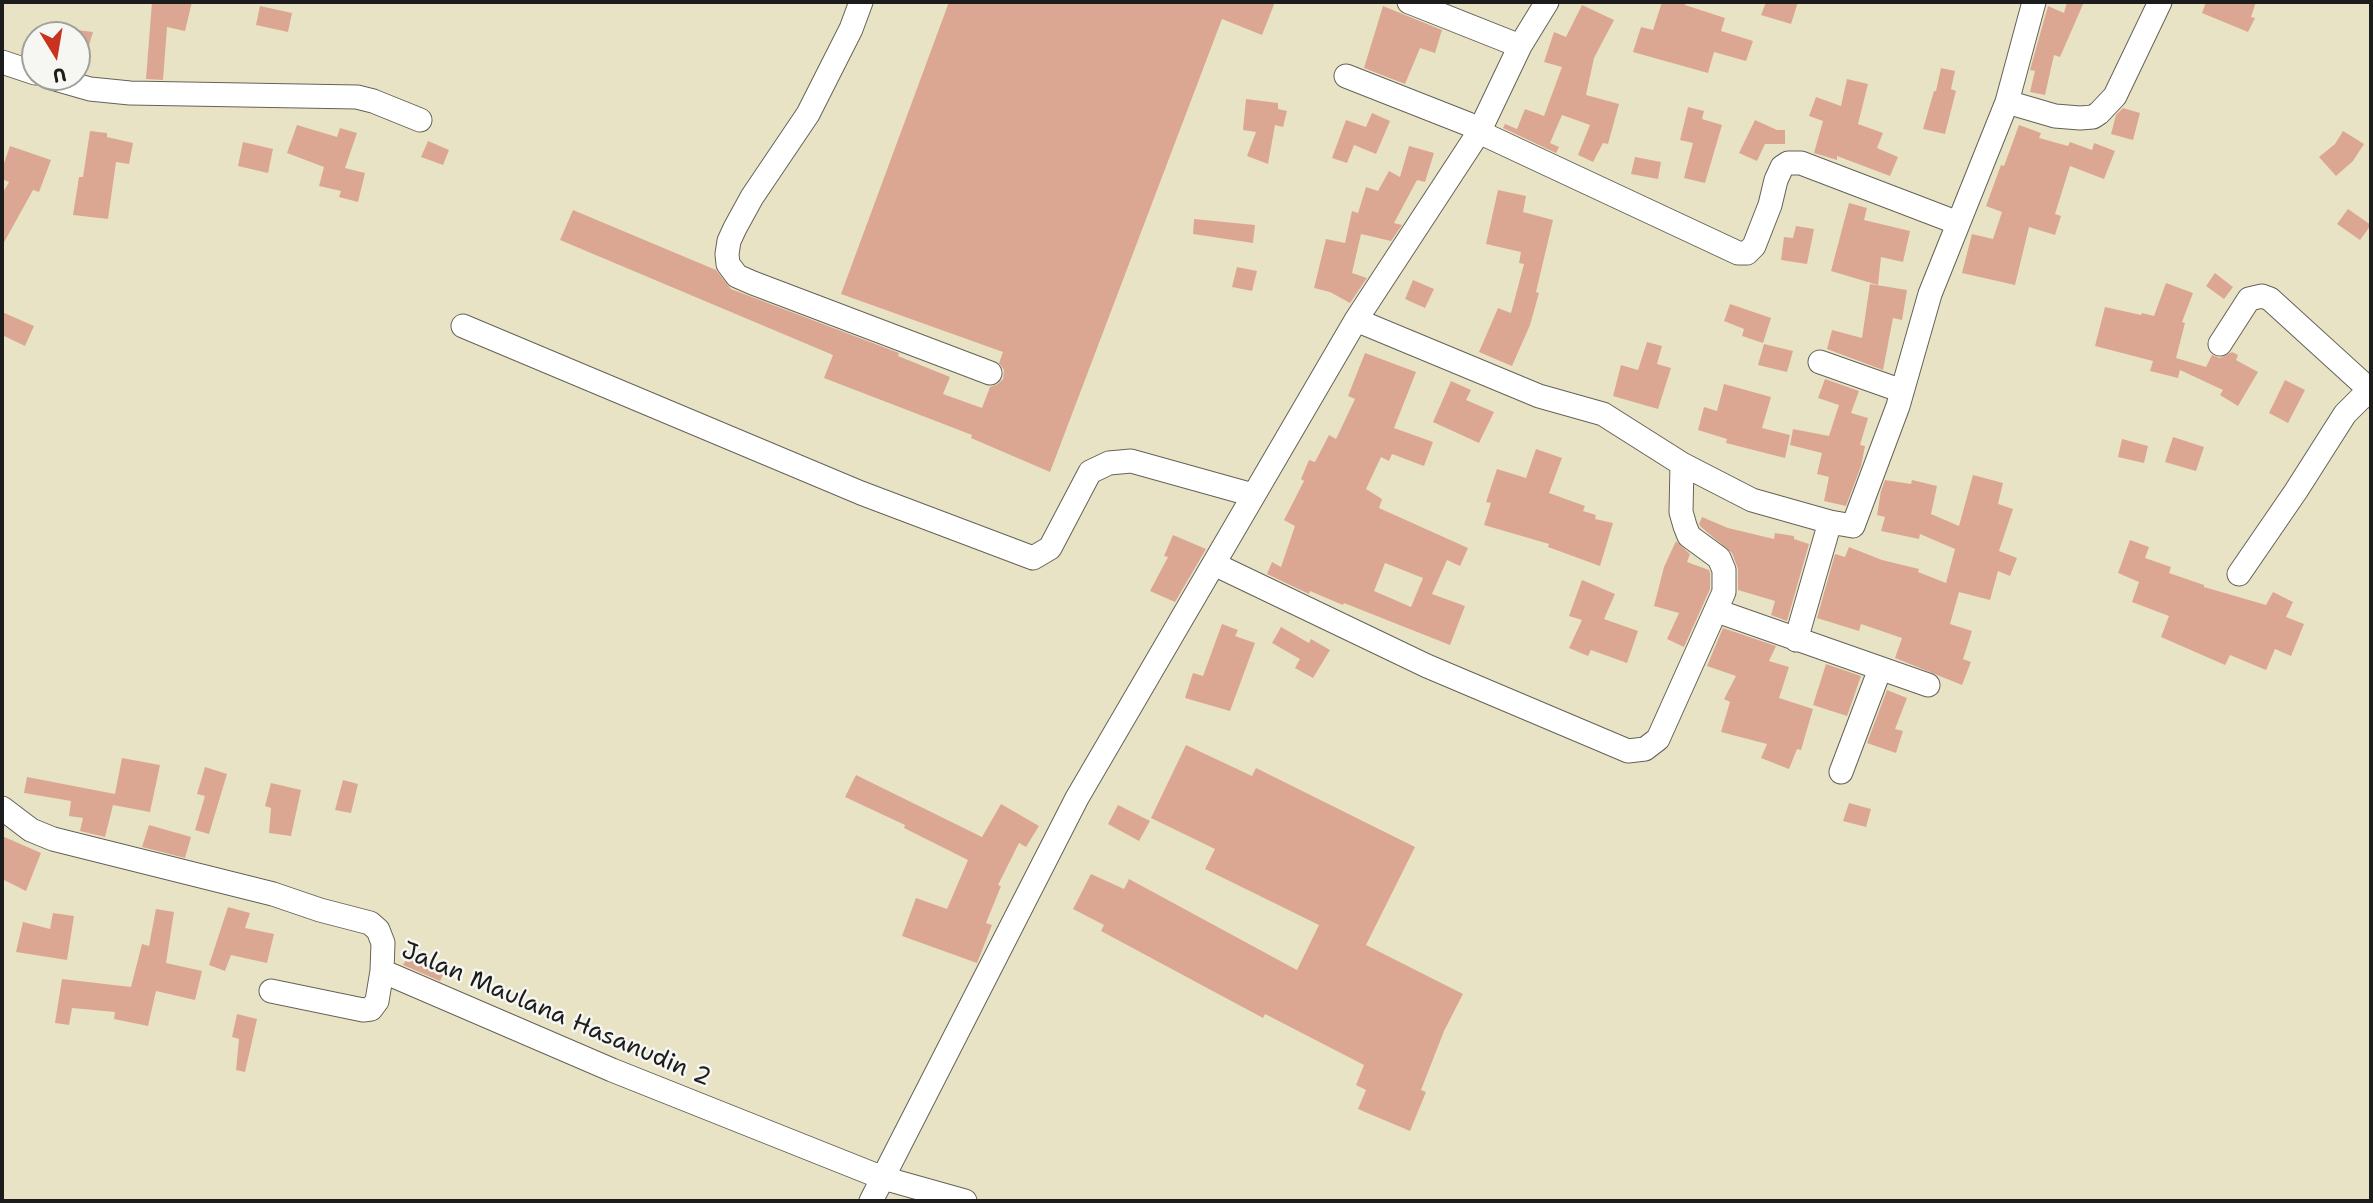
<!DOCTYPE html>
<html>
<head>
<meta charset="utf-8">
<style>
  body { margin:0 }
  #map { position:relative; width:2373px; height:1203px; overflow:hidden; background:#e9e3c5; font-family:"Shantell Sans",sans-serif }
  canvas { display:block }
  .frame { position:absolute; inset:0; border:4px solid #1c1c1c; pointer-events:none }
  .north { position:absolute; left:21px; top:21px; width:70px; height:70px; box-sizing:border-box; background:#f6f6f2; border:2px solid #9f9f9c; border-radius:50%; rotate:169deg; font-size:19px; font-weight:700; line-height:28px; text-align:center; color:#1c1c1c }
  .north::after { content:''; display:block; margin:auto; width:24px; height:32px; background:#c8321e; clip-path:polygon(50% 0,100% 100%,50% 72%,0 100%) }
</style>
</head>
<body>
<div id="map">
<canvas width="2373" height="1203"></canvas>
<div class="frame"></div>
<div class="north">U</div>
</div>
<script>
const context = document.querySelector('canvas').getContext('2d');
context.lineJoin = 'round';
function fill(path, color) {
  context.fillStyle = color;
  context.fill(path, 'evenodd');
}
function shape(rows) {
  const path = new Path2D();
  for (const r of rows) {
    path.moveTo(r[0], r[1]);
    for (let i = 2; i < r.length; i += 2) path.lineTo(r[i], r[i + 1]);
  }
  return path;
}
function strokePath(path, color, width, dash) {
  context.strokeStyle = color;
  context.lineWidth = width;
  context.lineCap = dash ? 'butt' : 'round';
  context.setLineDash(dash || []);
  context.stroke(path);
}
function write(font, color, halo, rows, align = 'center') {
  context.font = font + ' "Shantell Sans",sans-serif';
  context.lineWidth = 5;
  context.setLineDash([]);
  context.textBaseline = 'middle';
  context.strokeStyle = halo;
  context.fillStyle = color;
  for (const [text, x, y, turn = 0] of rows) {
    context.save();
    context.translate(x, y);
    context.rotate((+turn || 0) * Math.PI / 180);
    context.textAlign = isNaN(turn) ? turn : align;
    if (halo) context.strokeText(text, 0, 0);
    context.fillText(text, 0, 0);
    context.restore();
  }
}
const building = shape([
  [152,2,192,2,185,31,167,27,163,80,146,79],
  [949,2,1275,2,1262,35,1222,19,1050,472,971,438,972,435,824,378,833,355,560,240,573,210,716,270,731,289,899,353,898,356,950,377,943,394,982,408,990,387,998,384,1003,379,1004,370,999,363,1003,352,841,294],
  [1662,2,1686,2,1685,5,1725,18,1721,31,1753,41,1746,61,1714,52,1708,73,1633,52,1641,27,1653,30],
  [1766,2,1798,2,1791,24,1761,15],
  [2067,2,2084,2,2060,57,2054,55,2045,95,2030,92,2035,71,2030,70,2048,6,2064,13],
  [2206,2,2256,2,2251,17,2255,18,2248,32,2202,13],
  [1582,5,1614,20,1594,58,1586,95,1619,104,1608,144,1603,143,1593,162,1578,155,1590,125,1562,115,1550,143,1559,147,1556,153,1503,128,1505,124,1517,129,1525,109,1544,116,1562,67,1544,62,1554,32,1566,37],
  [260,6,292,13,288,32,256,25],
  [1383,6,1442,30,1435,53,1420,48,1405,84,1364,68],
  [77,30,93,32,81,72,77,71],
  [1941,68,1955,71,1951,89,1956,91,1945,134,1923,129,1934,91,1936,91],
  [1847,79,1868,84,1858,124,1883,133,1877,148,1898,157,1890,176,1837,156,1837,160,1814,153,1823,121,1809,116,1816,97,1841,106],
  [1246,99,1278,103,1278,109,1287,111,1283,127,1275,125,1268,164,1247,156,1256,132,1243,130],
  [1688,107,1704,111,1702,119,1722,125,1705,183,1684,178,1693,143,1680,140],
  [2123,108,2140,113,2133,140,2111,134,2116,115],
  [1372,113,1390,121,1376,154,1354,145,1347,163,1332,158,1346,120,1366,127],
  [1755,120,1777,130,1785,130,1785,144,1765,144,1757,161,1739,153],
  [297,125,337,137,340,128,357,133,345,168,365,173,358,202,339,197,341,191,319,186,324,167,287,153],
  [2019,125,2041,133,2039,138,2068,146,2070,142,2092,150,2094,143,2115,151,2104,179,2070,166,2055,214,2061,216,2055,235,2029,227,2015,285,1962,273,1972,234,1993,239,2002,212,1986,206,2001,165,2004,166],
  [90,131,107,133,107,137,133,143,129,164,116,162,108,219,73,215,79,177,83,177],
  [2343,131,2364,144,2353,161,2336,176,2319,157,2335,144],
  [428,141,449,150,443,165,421,157],
  [243,142,273,149,268,173,238,166],
  [10,146,51,160,39,192,33,190,2,246,2,194,9,182,2,179,2,169],
  [1409,146,1434,153,1425,182,1417,180,1394,223,1402,225,1391,241,1361,234,1352,273,1367,278,1350,303,1330,292,1314,288,1326,239,1345,243,1352,211,1358,213,1366,187,1378,191,1389,171,1400,177],
  [1635,157,1661,162,1658,179,1631,174],
  [1498,190,1526,196,1523,212,1553,220,1536,292,1539,293,1530,325,1512,366,1479,352,1498,308,1511,313,1524,264,1519,263,1521,252,1486,244],
  [1849,203,1867,208,1864,220,1910,231,1903,262,1881,257,1878,285,1831,271],
  [2348,209,2371,225,2360,240,2337,224],
  [1194,219,1255,225,1253,243,1193,234],
  [1796,226,1814,229,1807,264,1781,260,1784,237,1793,238],
  [1237,267,1257,271,1252,291,1232,287],
  [2215,273,2233,287,2224,299,2206,286],
  [1413,280,1434,289,1425,308,1405,299],
  [2166,283,2193,293,2182,322,2185,323,2176,358,2206,367,2212,355,2220,358,2232,352,2238,355,2236,360,2258,372,2238,406,2220,395,2223,390,2180,370,2178,378,2150,371,2153,361,2095,346,2105,307,2141,315,2142,313,2154,316],
  [1870,284,1907,290,1902,320,1893,318,1883,370,1827,349,1832,330,1862,338],
  [1730,304,1771,318,1763,343,1742,336,1744,329,1724,321],
  [2,312,34,326,25,346,2,335],
  [1647,342,1662,346,1657,364,1671,368,1658,409,1613,396,1621,365,1638,370],
  [1764,344,1793,351,1787,372,1758,365],
  [1365,353,1416,372,1394,428,1433,442,1424,466,1392,454,1389,461,1381,457,1366,489,1382,499,1379,508,1468,548,1460,566,1447,560,1432,594,1465,606,1450,645,1344,603,1343,605,1310,591,1309,594,1267,574,1272,562,1281,567,1295,526,1284,520,1304,481,1301,479,1309,460,1315,462,1329,435,1336,439,1355,399,1348,396],
  [1385,563,1423,578,1411,607,1374,591],
  [1825,379,1859,391,1851,413,1868,418,1860,445,1865,446,1861,466,1846,506,1824,501,1829,477,1817,474,1822,453,1790,445,1793,429,1829,436,1839,405,1818,398],
  [2285,380,2305,390,2288,423,2269,413],
  [1451,381,1471,390,1466,400,1494,412,1479,443,1433,422],
  [1724,384,1771,397,1762,428,1790,435,1785,458,1726,443,1727,439,1698,430,1704,407,1717,411],
  [2173,437,2204,447,2196,471,2165,462],
  [2122,439,2148,446,2144,463,2118,457],
  [1536,449,1562,458,1549,493,1585,506,1583,511,1596,515,1595,519,1613,523,1600,566,1548,547,1549,544,1484,525,1491,503,1486,502,1497,469,1526,478],
  [1973,475,2003,483,1998,504,2013,509,1999,551,2017,558,2010,576,1998,571,1990,600,1959,592,1950,624,1972,631,1963,659,1971,662,1962,685,1895,658,1902,638,1861,624,1859,631,1817,618,1835,554,1845,557,1849,547,1882,560,1919,569,1918,572,1946,583,1955,549,1920,534,1919,539,1881,531,1885,517,1877,515,1881,491,1885,480,1911,484,1912,480,1937,486,1931,514,1959,526],
  [1702,517,1728,528,1774,539,1775,533,1794,536,1794,539,1809,544,1787,621,1771,615,1775,601,1738,590,1738,569,1732,553,1701,527,1699,524],
  [1173,535,1206,549,1175,602,1150,591,1168,557,1164,556],
  [2130,540,2149,547,2145,558,2171,567,2169,573,2204,585,2204,587,2266,605,2273,592,2293,602,2286,617,2304,624,2291,656,2275,649,2266,670,2230,655,2225,665,2161,637,2169,616,2132,602,2139,582,2118,573],
  [1676,541,1690,554,1687,562,1709,570,1710,573,1710,589,1684,647,1667,639,1679,613,1654,606,1664,567],
  [1582,580,1615,594,1604,619,1638,631,1627,663,1591,650,1588,656,1569,648,1582,620,1569,616],
  [1222,624,1238,630,1235,636,1255,643,1230,711,1185,698,1193,673,1203,676],
  [1281,627,1309,643,1311,639,1330,650,1313,678,1295,668,1300,659,1272,643],
  [1723,628,1776,646,1769,661,1789,667,1779,698,1813,709,1801,750,1797,749,1789,769,1761,758,1767,744,1721,732,1730,702,1724,699,1736,676,1707,666],
  [1826,664,1861,676,1847,716,1813,705],
  [1887,690,1907,698,1895,729,1903,731,1896,753,1867,743],
  [1186,745,1252,776,1256,768,1415,847,1366,945,1463,994,1444,1031,1421,1090,1426,1092,1410,1131,1358,1109,1366,1090,1356,1085,1364,1065,1265,1014,1263,1018,1101,931,1104,925,1073,909,1091,874,1124,889,1129,879,1297,970,1319,925,1205,869,1215,849,1151,818],
  [122,758,160,765,150,812,113,805,105,837,80,831,83,818,69,816,71,801,24,793,27,777,115,794],
  [205,767,227,774,209,834,195,830,205,796,197,794],
  [856,775,982,837,1001,804,1039,826,1026,847,1019,843,998,885,1001,886,986,923,992,925,977,963,902,936,916,898,947,909,968,860,904,828,905,825,845,797],
  [343,780,358,784,351,813,335,810],
  [271,783,301,790,291,836,269,833,271,808,265,806],
  [1849,803,1871,809,1866,827,1843,821],
  [1118,805,1150,821,1139,841,1108,824],
  [149,825,191,837,185,858,142,847],
  [2,836,41,853,26,891,2,879],
  [228,907,250,913,245,928,274,934,267,963,231,955,225,971,209,965],
  [156,909,174,912,166,963,202,971,195,1000,156,991,148,1026,114,1019,115,1012,72,1008,69,1025,55,1023,62,979,131,987,142,944,149,946],
  [53,913,74,916,67,960,16,952,23,922,50,929],
  [411,951,446,969,440,981,403,965],
  [237,1014,257,1019,245,1072,236,1070,239,1039,232,1037]
]);
const minor = shape([
  [861,2,851,29,808,114,752,197,735,228,729,241,727,254,728,264,737,276,753,283,990,373],
  [1409,2,1520,46],
  [2,62,35,73],
  [1346,76,1468,124,1479,132,1738,253,1747,253,1754,246,1770,205,1776,180,1782,167,1788,163,1801,163,1958,223],
  [48,77,90,89,130,93,357,97,373,101,420,120],
  [2007,102,2055,116,2080,118,2093,117,2099,113,2115,96,2160,2],
  [1356,320,1539,396,1603,414,1682,464,1752,500,1830,522,1853,526,1898,406,1930,294,2007,102,2034,2],
  [463,326,861,493,1033,558,1050,548,1090,472,1109,463,1131,461,1253,495],
  [2220,344,2249,299,2262,296,2270,299,2371,391],
  [1820,362,1902,391],
  [1214,564,1427,666,1628,751,1645,749,1658,739,1724,592,1724,570,1719,558,1689,536,1685,526,1681,512,1682,464],
  [2239,574,2296,491,2345,414,2360,399,2371,392],
  [1717,611,1928,685],
  [1796,640,1830,522],
  [1841,772,1880,669],
  [2,808,31,830,53,839,273,894,320,910,370,923,378,930,383,943,382,971,612,1070,883,1178,965,1201],
  [271,991,363,1010,371,1009,377,1001,382,971],
  [871,1201,1077,798,1356,320,1479,132,1520,46,1547,2]
]);
const streetNames = [
  ["Jalan Maulana Hasanudin 2",556,1015,23]
];
fill(building, '#dca792');
strokePath(minor, '#646257', 25);
strokePath(minor, '#fff', 23);
write('24px', '#1c1c1c', '#f6f6f2', streetNames);
</script>
</body>
</html>
